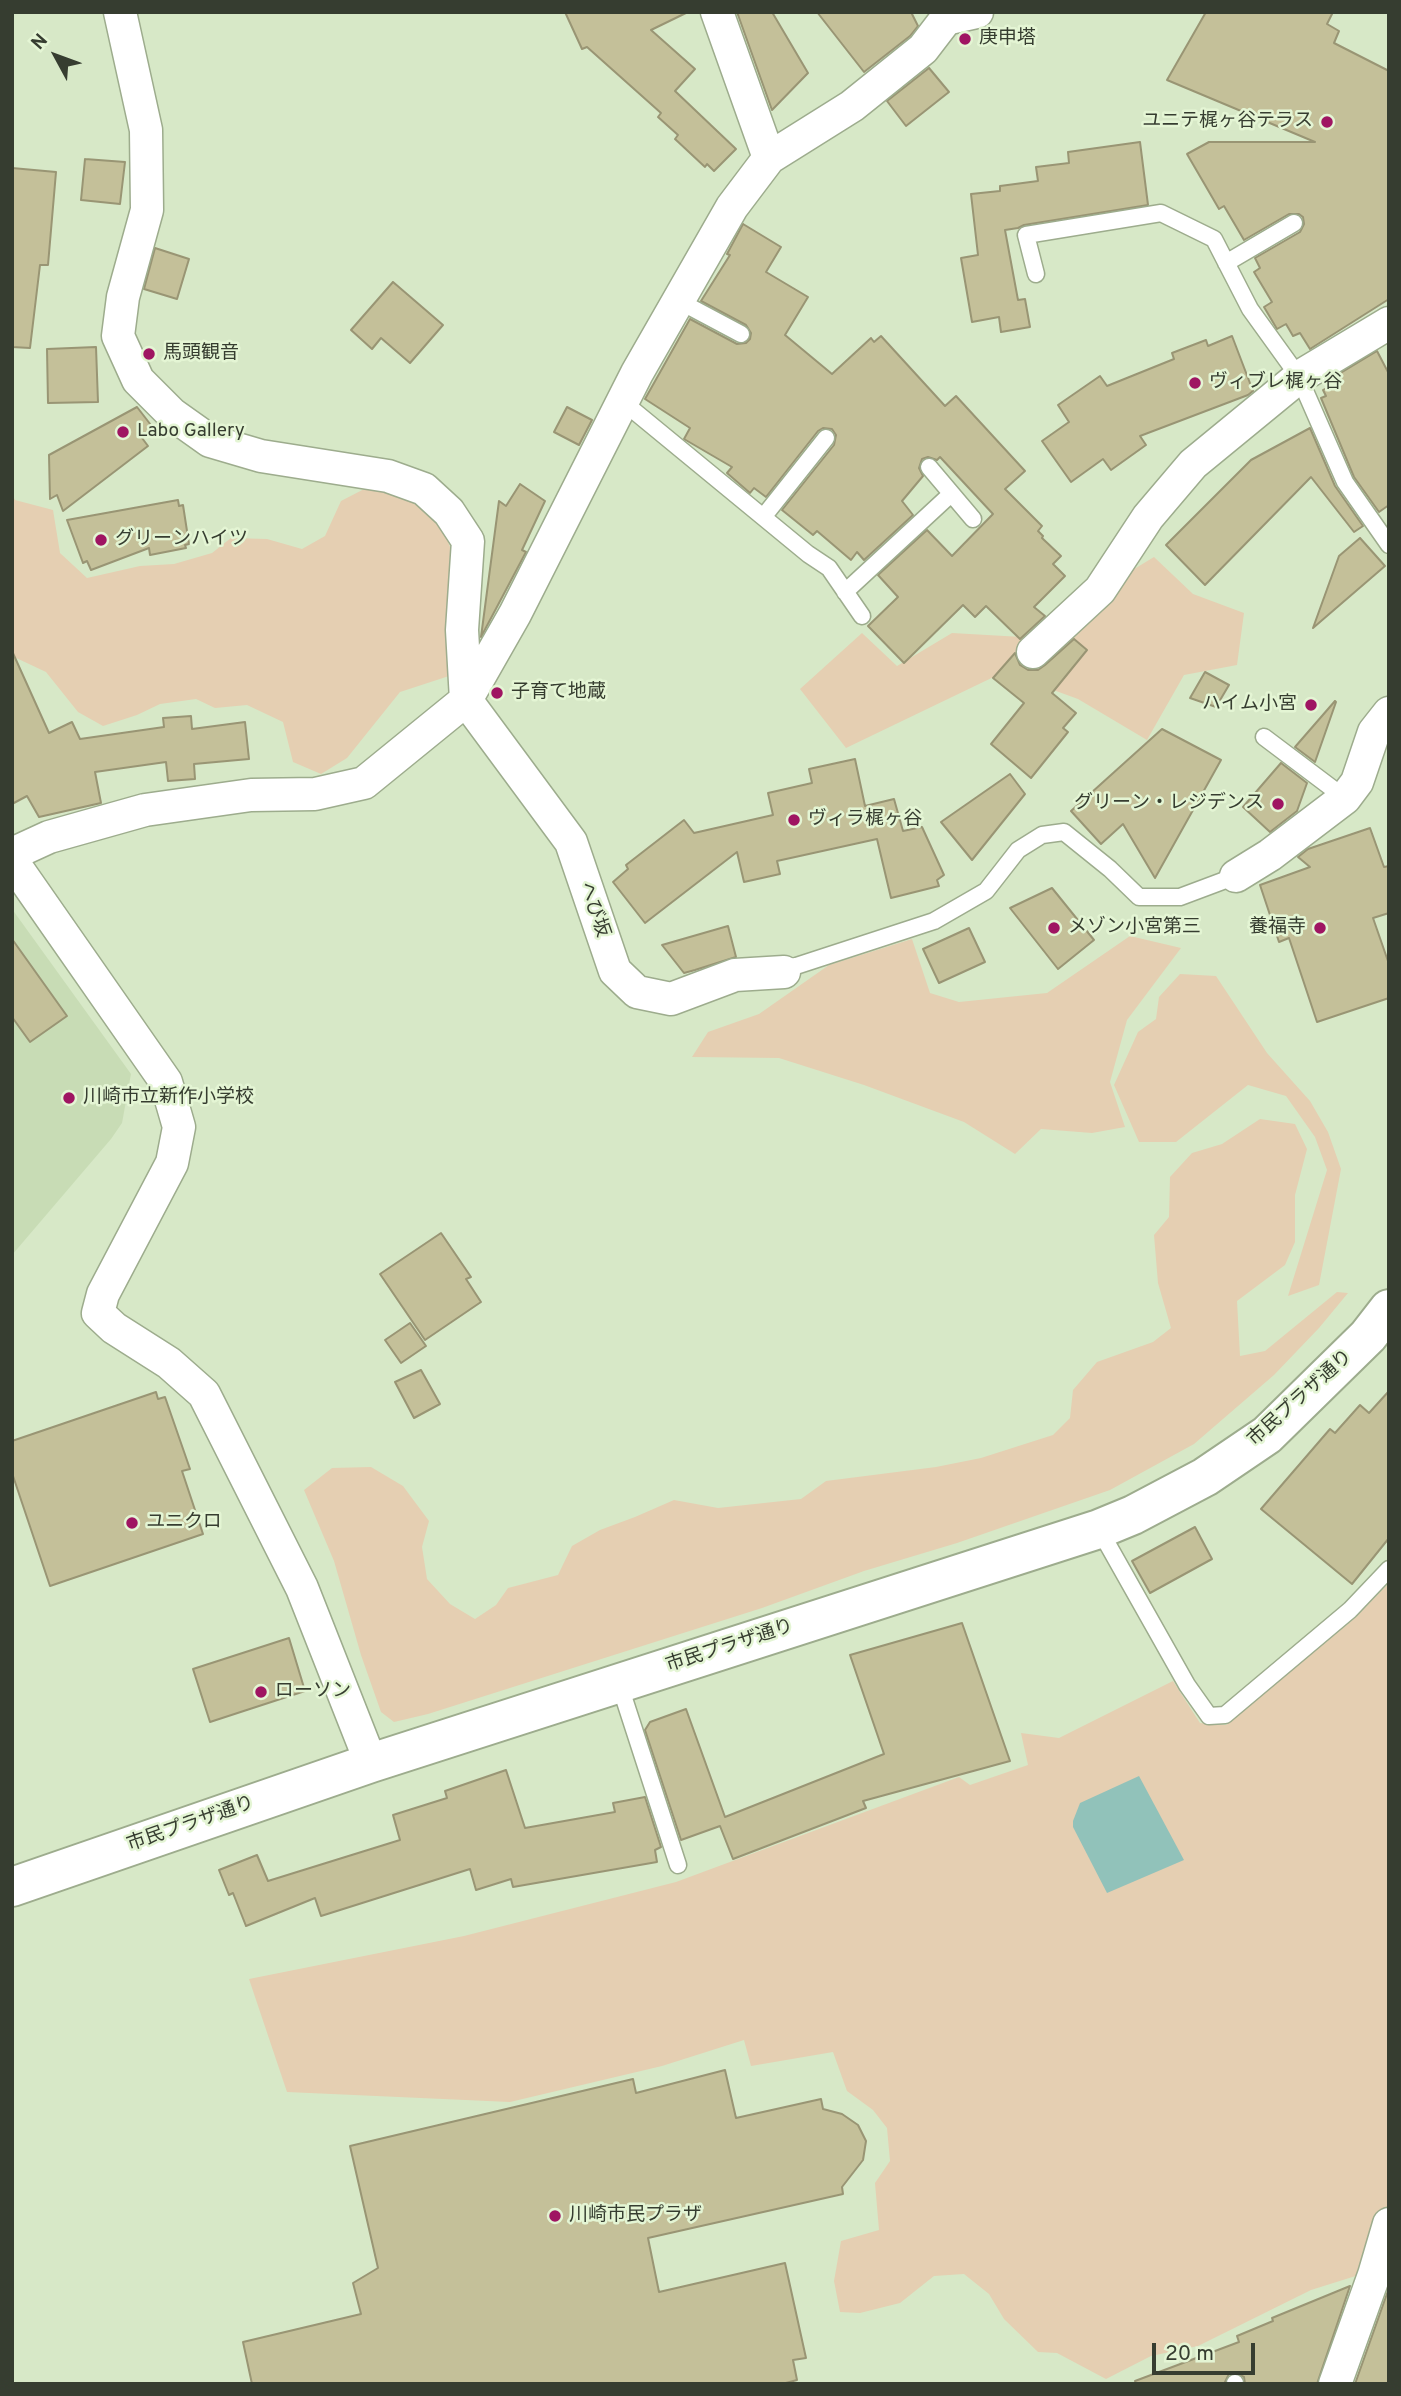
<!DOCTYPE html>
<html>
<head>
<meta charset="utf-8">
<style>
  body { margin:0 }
  #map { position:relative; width:1401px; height:2396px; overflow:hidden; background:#d7e8c7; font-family:Overpass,sans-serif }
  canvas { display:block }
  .frame { position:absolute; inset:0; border:14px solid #363d30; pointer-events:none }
  .north { position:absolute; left:21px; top:21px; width:70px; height:70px; -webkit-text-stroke:5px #e4f5d4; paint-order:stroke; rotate:311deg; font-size:19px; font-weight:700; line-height:28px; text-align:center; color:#363d30 }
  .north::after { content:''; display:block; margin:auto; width:24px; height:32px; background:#363d30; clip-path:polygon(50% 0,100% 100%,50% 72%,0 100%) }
  .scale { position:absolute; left:1152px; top:2343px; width:103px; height:32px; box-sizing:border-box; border:4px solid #363d30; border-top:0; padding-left:9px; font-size:21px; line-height:24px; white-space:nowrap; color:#363d30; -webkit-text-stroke:5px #e4f5d4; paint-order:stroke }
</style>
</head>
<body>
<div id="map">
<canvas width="1401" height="2396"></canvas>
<div class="frame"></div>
<div class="north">N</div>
<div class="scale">20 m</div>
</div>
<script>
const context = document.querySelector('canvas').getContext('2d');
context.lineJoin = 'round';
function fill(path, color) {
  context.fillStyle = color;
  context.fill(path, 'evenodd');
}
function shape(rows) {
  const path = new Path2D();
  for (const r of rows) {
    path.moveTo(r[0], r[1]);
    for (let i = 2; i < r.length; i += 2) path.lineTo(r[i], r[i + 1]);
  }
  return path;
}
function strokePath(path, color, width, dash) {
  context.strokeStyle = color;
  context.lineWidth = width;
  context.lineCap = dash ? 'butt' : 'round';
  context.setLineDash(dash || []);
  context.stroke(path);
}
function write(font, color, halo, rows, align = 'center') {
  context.font = font + ' Overpass,"Noto Sans JP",sans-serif';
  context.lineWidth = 5;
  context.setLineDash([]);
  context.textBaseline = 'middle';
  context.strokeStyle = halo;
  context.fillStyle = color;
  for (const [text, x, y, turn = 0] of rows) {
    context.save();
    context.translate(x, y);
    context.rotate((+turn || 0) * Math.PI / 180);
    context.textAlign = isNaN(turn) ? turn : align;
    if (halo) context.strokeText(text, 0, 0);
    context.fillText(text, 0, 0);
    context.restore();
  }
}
const built = shape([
  [12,909,131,1074,122,1123,111,1139,12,1255]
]);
const green = shape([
  [370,486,400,491,440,519,450,547,449,676,400,692,347,758,321,774,293,762,283,722,247,705,215,708,196,699,160,704,137,715,103,726,78,712,46,672,12,656,12,494,15,500,53,510,60,553,87,578,140,566,174,564,212,553,231,538,267,539,302,549,325,536,341,501],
  [1154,557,1193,594,1244,613,1237,665,1184,675,1147,740,1078,699,1004,672,846,748,800,689,862,633,897,666,952,633,1022,637],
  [1130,936,1181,948,1127,1020,1110,1082,1125,1127,1092,1133,1041,1129,1015,1154,964,1122,864,1085,779,1058,692,1057,708,1032,759,1014,829,965,912,939,930,993,959,1002,1047,993],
  [1180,974,1216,976,1267,1053,1310,1101,1328,1132,1341,1169,1319,1285,1288,1296,1327,1170,1315,1137,1286,1096,1248,1085,1176,1142,1139,1142,1114,1085,1138,1032,1156,1019,1159,997],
  [1260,1119,1295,1124,1307,1149,1295,1195,1295,1242,1285,1265,1237,1301,1240,1356,1265,1351,1337,1292,1348,1293,1319,1328,1274,1375,1194,1444,1110,1490,957,1543,864,1571,762,1608,428,1714,394,1722,381,1712,361,1655,334,1561,304,1490,332,1468,371,1467,403,1486,429,1521,422,1547,427,1579,450,1604,475,1619,496,1605,508,1588,558,1575,572,1546,600,1530,635,1517,674,1500,718,1508,801,1499,826,1481,936,1467,981,1458,1053,1435,1070,1418,1073,1390,1097,1362,1153,1342,1171,1328,1158,1283,1154,1235,1169,1217,1170,1177,1192,1153,1222,1144],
  [1389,1583,1389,2199,1369,2268,1362,2274,1311,2290,1198,2346,1151,2356,1106,2379,1057,2353,1038,2352,1004,2319,989,2294,964,2274,934,2276,900,2303,860,2313,840,2312,834,2281,841,2241,879,2230,875,2183,890,2161,887,2128,873,2110,847,2091,833,2052,751,2066,744,2040,662,2066,510,2102,287,2092,249,1979,464,1936,676,1882,959,1777,970,1785,1028,1765,1021,1733,1059,1738,1173,1681,1200,1723,1226,1725,1355,1618]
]);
const water = shape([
  [1139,1776,1184,1860,1107,1893,1073,1827,1073,1821,1080,1803]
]);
const building = shape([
  [565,12,688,12,651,30,695,69,675,91,736,149,714,171,707,164,705,167,675,139,678,135,658,117,661,113,587,47,582,49,565,12],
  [737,12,772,12,808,73,772,110,737,12],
  [817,12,911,12,918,26,910,36,864,72,817,12],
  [1206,12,1333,12,1327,24,1339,31,1334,43,1389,71,1389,299,1310,349,1300,333,1293,336,1286,324,1277,329,1264,307,1272,302,1254,272,1260,268,1255,258,1300,232,1304,224,1303,217,1299,214,1289,214,1244,240,1224,206,1219,209,1187,154,1209,142,1315,142,1167,80,1206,12],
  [929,68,949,92,906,126,887,101,929,68],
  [1140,142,1148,205,1024,225,1018,228,1005,230,1018,300,1025,299,1030,327,1001,332,999,317,972,322,961,258,978,255,971,194,1000,191,1000,186,1038,181,1036,167,1069,163,1068,152,1140,142],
  [85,159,125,162,120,204,81,200,85,159],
  [12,168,56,172,48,265,40,265,30,348,12,347,12,168],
  [743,224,781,247,766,272,808,297,785,335,832,374,871,338,874,342,881,336,945,406,956,396,1025,471,1005,489,1042,526,1038,531,1043,536,1042,538,1061,556,1053,564,1065,576,1034,607,1045,616,1020,639,986,606,975,617,963,605,904,663,868,626,898,597,878,575,927,530,952,556,993,514,940,457,937,460,928,457,922,459,919,468,923,476,902,501,913,515,864,560,857,552,851,560,817,531,813,535,782,510,834,445,836,435,832,429,823,428,818,431,766,497,754,488,750,493,727,473,732,467,684,439,690,428,645,399,690,319,737,344,746,343,750,339,751,333,746,325,701,301,730,255,727,254,743,224],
  [155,248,189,259,177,299,144,289,155,248],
  [393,282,443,325,410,363,381,338,372,349,351,330,393,282],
  [1232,336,1253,391,1248,395,1140,436,1146,445,1111,470,1103,459,1071,482,1042,441,1069,422,1058,405,1100,376,1107,386,1174,359,1172,353,1206,340,1208,346,1232,336],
  [96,347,98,402,48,403,47,349,96,347],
  [1377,351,1389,374,1389,505,1379,512,1354,477,1321,398,1326,396,1323,390,1332,385,1329,380,1377,351],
  [137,407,154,429,142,438,148,446,63,511,57,495,50,499,49,455,137,407],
  [567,407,592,420,579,445,554,432,567,407],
  [1310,428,1335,486,1363,526,1354,532,1311,477,1205,585,1166,545,1251,460,1310,428],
  [520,484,545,501,522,550,526,552,481,637,499,501,506,506,520,484],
  [178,500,179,506,183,505,189,544,185,545,186,548,150,555,149,548,91,570,87,561,83,563,67,520,178,500],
  [1360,538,1385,566,1313,628,1339,556,1360,538],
  [1074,639,1087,650,1052,693,1076,713,1063,728,1068,732,1031,778,991,744,1024,703,993,678,1015,653,1020,665,1028,670,1038,670,1045,665,1074,639],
  [12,651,49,733,72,722,80,739,164,727,163,718,191,716,192,729,245,722,249,759,194,764,195,779,168,781,166,762,95,772,101,803,39,817,27,796,12,804,12,651],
  [1205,672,1229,685,1216,707,1190,698,1205,672],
  [1335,701,1336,702,1315,762,1295,747,1335,701],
  [1162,729,1221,760,1155,878,1123,824,1101,844,1071,811,1162,729],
  [855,759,865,806,894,799,903,831,922,827,944,875,937,880,939,886,891,898,877,839,777,861,780,874,744,882,737,852,645,923,613,882,628,869,626,865,684,820,694,833,773,815,768,793,812,783,809,769,855,759],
  [1281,763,1307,783,1297,811,1270,832,1243,807,1281,763],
  [1010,774,1025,794,972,860,941,822,1010,774],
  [1370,828,1384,867,1389,866,1389,913,1373,918,1389,964,1389,998,1317,1022,1289,938,1279,942,1260,885,1310,867,1298,857,1308,849,1370,828],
  [1052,888,1094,940,1058,969,1010,908,1052,888],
  [728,926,736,957,695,970,684,973,662,945,728,926],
  [969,928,985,962,939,983,923,949,969,928],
  [12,939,67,1016,30,1042,12,1017,12,939],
  [441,1233,471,1277,466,1279,481,1302,425,1340,380,1274,441,1233],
  [410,1323,426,1346,401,1363,385,1340,410,1323],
  [421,1370,440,1404,414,1418,395,1382,421,1370],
  [1389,1391,1389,1538,1352,1584,1261,1509,1330,1429,1335,1433,1360,1405,1369,1413,1389,1391],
  [156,1392,158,1399,165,1397,190,1469,182,1471,203,1534,50,1586,12,1473,12,1441,156,1392],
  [1195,1527,1212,1559,1150,1593,1132,1561,1195,1527],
  [962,1623,1010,1761,863,1801,866,1808,733,1859,720,1826,681,1840,645,1730,650,1722,686,1709,725,1817,884,1754,850,1655,962,1623],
  [289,1638,305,1691,210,1722,193,1669,289,1638],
  [506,1770,525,1828,615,1812,613,1803,645,1797,661,1847,655,1850,657,1862,513,1887,511,1879,476,1890,470,1869,321,1916,315,1898,246,1926,233,1893,229,1895,219,1870,257,1855,268,1881,400,1840,393,1815,447,1798,445,1791,506,1770],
  [725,2070,736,2118,821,2099,823,2109,842,2114,858,2125,866,2141,863,2160,842,2187,843,2194,648,2238,659,2292,785,2263,806,2358,793,2360,797,2380,782,2384,252,2384,243,2342,361,2314,353,2283,378,2268,350,2146,633,2079,636,2093,725,2070],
  [1350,2286,1317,2384,1245,2384,1244,2377,1236,2373,1229,2374,1224,2384,1136,2384,1135,2381,1239,2342,1237,2336,1273,2321,1272,2318,1350,2286],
  [1389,2288,1389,2384,1355,2384,1389,2288]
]);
const service = shape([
  [1226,263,1294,223],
  [1036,274,1026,235,1161,213,1214,239,1250,309,1299,377,1345,482,1389,545],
  [679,301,741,334],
  [622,401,808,554,829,568,862,616],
  [929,467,973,519],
  [764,516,826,438],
  [845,592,951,494],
  [1264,737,1345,798],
  [778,969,796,966,934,921,986,891,1018,850,1042,835,1064,832,1110,869,1139,897,1180,897,1236,876],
  [1099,1529,1187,1685,1209,1716,1225,1715,1350,1610,1389,1569],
  [619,1683,678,1865],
  [1235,2383,1235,2384]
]);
const minor = shape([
  [120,12,146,130,147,210,123,297,118,336,138,380,172,414,210,441,261,456,388,476,424,489,449,512,468,541,462,630,466,700],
  [717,12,769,158],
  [1033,652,1100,590,1148,517,1193,464,1299,377,1389,323],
  [466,700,571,842,615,971,637,992,671,999,735,975,784,972],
  [12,854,49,837,145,810,251,795,315,794,364,783,466,700,515,614,637,373,732,207,769,158,852,106,923,49,946,19,977,12],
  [12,861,166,1082,179,1127,172,1163,103,1294,98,1313,114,1328,169,1363,204,1394,302,1588,371,1763],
  [1236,876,1270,855,1345,798,1357,782,1374,732,1389,713],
  [1335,2384,1374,2275,1389,2224]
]);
const tertiary = shape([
  [12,1887,371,1763,1099,1529,1133,1515,1205,1477,1267,1435,1368,1336,1389,1309]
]);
const markers = [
  [965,39,7,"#9f1562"],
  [1327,122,7,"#9f1562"],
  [149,354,7,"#9f1562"],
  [1195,383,7,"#9f1562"],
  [123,432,7,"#9f1562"],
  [101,540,7,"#9f1562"],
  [497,693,7,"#9f1562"],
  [1311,705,7,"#9f1562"],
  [1278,804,7,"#9f1562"],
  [794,820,7,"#9f1562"],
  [1054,928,7,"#9f1562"],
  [1320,928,7,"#9f1562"],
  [69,1098,7,"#9f1562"],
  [132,1523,7,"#9f1562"],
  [261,1692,7,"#9f1562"],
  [555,2216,7,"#9f1562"]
];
const poiNames = [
  ["庚申塔",979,39],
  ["ユニテ梶ヶ谷テラス",1313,122,"right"],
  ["馬頭観音",163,354],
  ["ヴィブレ梶ヶ谷",1209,383],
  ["Labo Gallery",137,432],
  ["グリーンハイツ",115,540],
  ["子育て地蔵",511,693],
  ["ハイム小宮",1297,705,"right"],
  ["グリーン・レジデンス",1264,804,"right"],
  ["ヴィラ梶ヶ谷",808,820],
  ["メゾン小宮第三",1068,928],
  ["養福寺",1306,928,"right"],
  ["川崎市立新作小学校",83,1098],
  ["ユニクロ",146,1523],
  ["ローソン",275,1692],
  ["川崎市民プラザ",569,2216]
];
const streetNames = [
  ["へび坂",593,910,71],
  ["市民プラザ通り",1301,1399,-42],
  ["市民プラザ通り",730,1647,-18],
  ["市民プラザ通り",191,1825,-19]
];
fill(built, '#c8dcb5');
fill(green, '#e5cfb2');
fill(water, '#91c2ba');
fill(building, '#c4c099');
strokePath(building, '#999574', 2);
strokePath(service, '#9dac8d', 19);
strokePath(minor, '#9dac8d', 35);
strokePath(tertiary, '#9dac8d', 42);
strokePath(service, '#fff', 16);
strokePath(minor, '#fff', 32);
strokePath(tertiary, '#fff', 38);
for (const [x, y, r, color] of markers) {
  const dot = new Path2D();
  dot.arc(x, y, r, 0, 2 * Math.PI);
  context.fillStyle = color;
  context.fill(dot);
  strokePath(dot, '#e4f5d4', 2.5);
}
write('19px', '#363d30', '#e4f5d4', poiNames, 'left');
write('19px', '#363d30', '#e4f5d4', streetNames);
</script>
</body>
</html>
